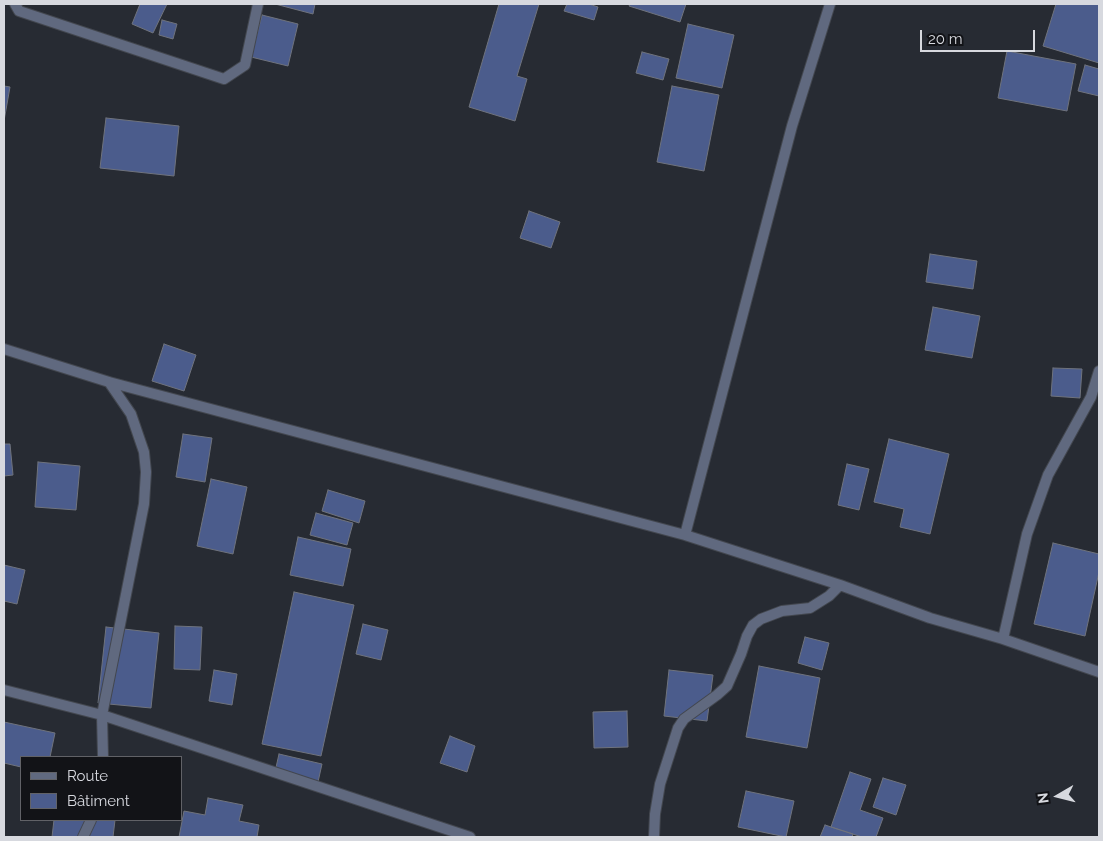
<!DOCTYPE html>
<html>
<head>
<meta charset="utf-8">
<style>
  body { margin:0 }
  #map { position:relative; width:1103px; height:841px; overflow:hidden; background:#272b33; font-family:Raleway,sans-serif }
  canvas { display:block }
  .frame { position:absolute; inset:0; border:5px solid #d7d9df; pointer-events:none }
  .legend { position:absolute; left:20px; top:756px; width:162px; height:65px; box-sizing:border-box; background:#121317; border:1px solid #616267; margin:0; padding:6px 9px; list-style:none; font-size:15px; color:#d7d9df }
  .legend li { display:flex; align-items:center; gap:10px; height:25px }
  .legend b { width:25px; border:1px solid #616267 }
  .north { position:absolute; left:1033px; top:771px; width:50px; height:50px; -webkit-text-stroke:4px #121317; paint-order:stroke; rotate:262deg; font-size:14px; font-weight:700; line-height:20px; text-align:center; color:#d7d9df }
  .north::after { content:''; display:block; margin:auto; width:18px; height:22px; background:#d7d9df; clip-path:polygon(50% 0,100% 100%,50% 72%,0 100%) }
  .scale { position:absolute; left:920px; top:30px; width:115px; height:22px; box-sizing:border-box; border:2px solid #d7d9df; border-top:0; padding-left:6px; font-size:15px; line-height:18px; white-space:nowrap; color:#d7d9df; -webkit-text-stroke:4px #121317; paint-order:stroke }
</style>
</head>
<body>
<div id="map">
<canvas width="1103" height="841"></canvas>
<div class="frame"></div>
<ul class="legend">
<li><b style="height:6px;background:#60697f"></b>Route</li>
<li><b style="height:14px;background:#4b5c8c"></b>Bâtiment</li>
</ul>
<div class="north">N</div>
<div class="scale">20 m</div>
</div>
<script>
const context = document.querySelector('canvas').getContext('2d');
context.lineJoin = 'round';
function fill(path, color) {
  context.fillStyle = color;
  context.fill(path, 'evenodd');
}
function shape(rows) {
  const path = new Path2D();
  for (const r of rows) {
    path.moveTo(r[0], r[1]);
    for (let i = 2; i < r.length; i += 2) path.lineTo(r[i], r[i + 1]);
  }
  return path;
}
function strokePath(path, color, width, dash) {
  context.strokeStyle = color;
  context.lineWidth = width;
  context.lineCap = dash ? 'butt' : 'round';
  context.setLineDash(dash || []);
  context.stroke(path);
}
const building = shape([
  [140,4,167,4,153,33,132,24,140,4],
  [275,4,315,4,313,14,275,4],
  [499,4,539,4,517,76,527,79,515,121,469,107,499,4],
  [567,4,589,4,598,7,594,20,564,11,567,4],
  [630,4,686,4,680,22,629,6,630,4],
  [1056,4,1099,4,1099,63,1043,46,1056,4],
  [262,15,298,24,288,66,251,57,262,15],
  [162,20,177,24,173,39,159,35,162,20],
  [688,24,734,35,722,88,676,78,688,24],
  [1007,51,1076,64,1067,111,998,98,1007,51],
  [642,52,669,59,663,80,636,73,642,52],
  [1085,65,1099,69,1099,96,1078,91,1085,65],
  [4,86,10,87,4,121,4,86],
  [672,86,719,95,704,171,657,162,672,86],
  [106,118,179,126,174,176,100,168,106,118],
  [529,211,560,222,551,248,520,238,529,211],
  [930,254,977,261,973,289,926,282,930,254],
  [933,307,980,316,972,358,925,350,933,307],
  [164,344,196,355,184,391,152,381,164,344],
  [1053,368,1082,369,1080,398,1051,396,1053,368],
  [183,434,212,438,205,482,176,477,183,434],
  [889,439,949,454,930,534,900,527,904,509,874,502,889,439],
  [4,444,10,444,13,475,4,476,4,444],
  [38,462,80,466,76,510,35,507,38,462],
  [847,464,869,469,859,510,838,505,847,464],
  [211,479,247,487,233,554,197,546,211,479],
  [328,490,365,501,359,523,322,511,328,490],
  [316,513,353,523,347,545,310,535,316,513],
  [298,537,351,549,343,586,290,575,298,537],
  [1053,543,1099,554,1099,572,1085,636,1034,624,1053,543],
  [4,565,25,570,17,604,4,601,4,565],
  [294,592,354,605,321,756,262,744,294,592],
  [363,624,388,630,381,660,356,654,363,624],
  [175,626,202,627,200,670,174,669,175,626],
  [106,627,159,633,151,708,98,703,106,627],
  [805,637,829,643,822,670,798,663,805,637],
  [759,666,820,678,807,748,746,737,759,666],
  [214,670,237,674,232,705,209,701,214,670],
  [669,670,713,675,707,721,664,716,669,670],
  [627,711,628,747,594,748,593,712,627,711],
  [4,722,55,733,50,757,21,757,21,767,4,763,4,722],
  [450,736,475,746,467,772,440,763,450,736],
  [279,754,322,764,318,782,275,772,279,754],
  [850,772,871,779,860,810,883,818,876,837,862,837,831,827,850,772],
  [883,778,906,785,896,815,873,807,883,778],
  [746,791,794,801,786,837,738,827,746,791],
  [208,798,243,805,239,821,259,825,257,837,179,837,184,811,205,815,208,798],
  [54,820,115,820,113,837,52,837,54,820],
  [825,825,853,834,852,837,820,837,825,825]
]);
const street = shape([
  [15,4,19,11,224,79,245,65,258,4],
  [4,349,109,382,685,535,840,585,930,618,1003,639,1099,672],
  [685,535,792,126,830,4],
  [1003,639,1027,534,1048,475,1091,397,1099,371],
  [4,690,102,715,470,837],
  [103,757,102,715,144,504,146,472,144,452,131,414,109,382],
  [83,837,91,820],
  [654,837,655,814,660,784,678,728,684,719,717,695,727,686,741,654,747,636,753,625,761,619,782,611,810,608,829,596,840,585]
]);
fill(building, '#4b5c8c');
strokePath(building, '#6f737d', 1);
strokePath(street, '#43474f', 12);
strokePath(street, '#60697f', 10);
</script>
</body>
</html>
